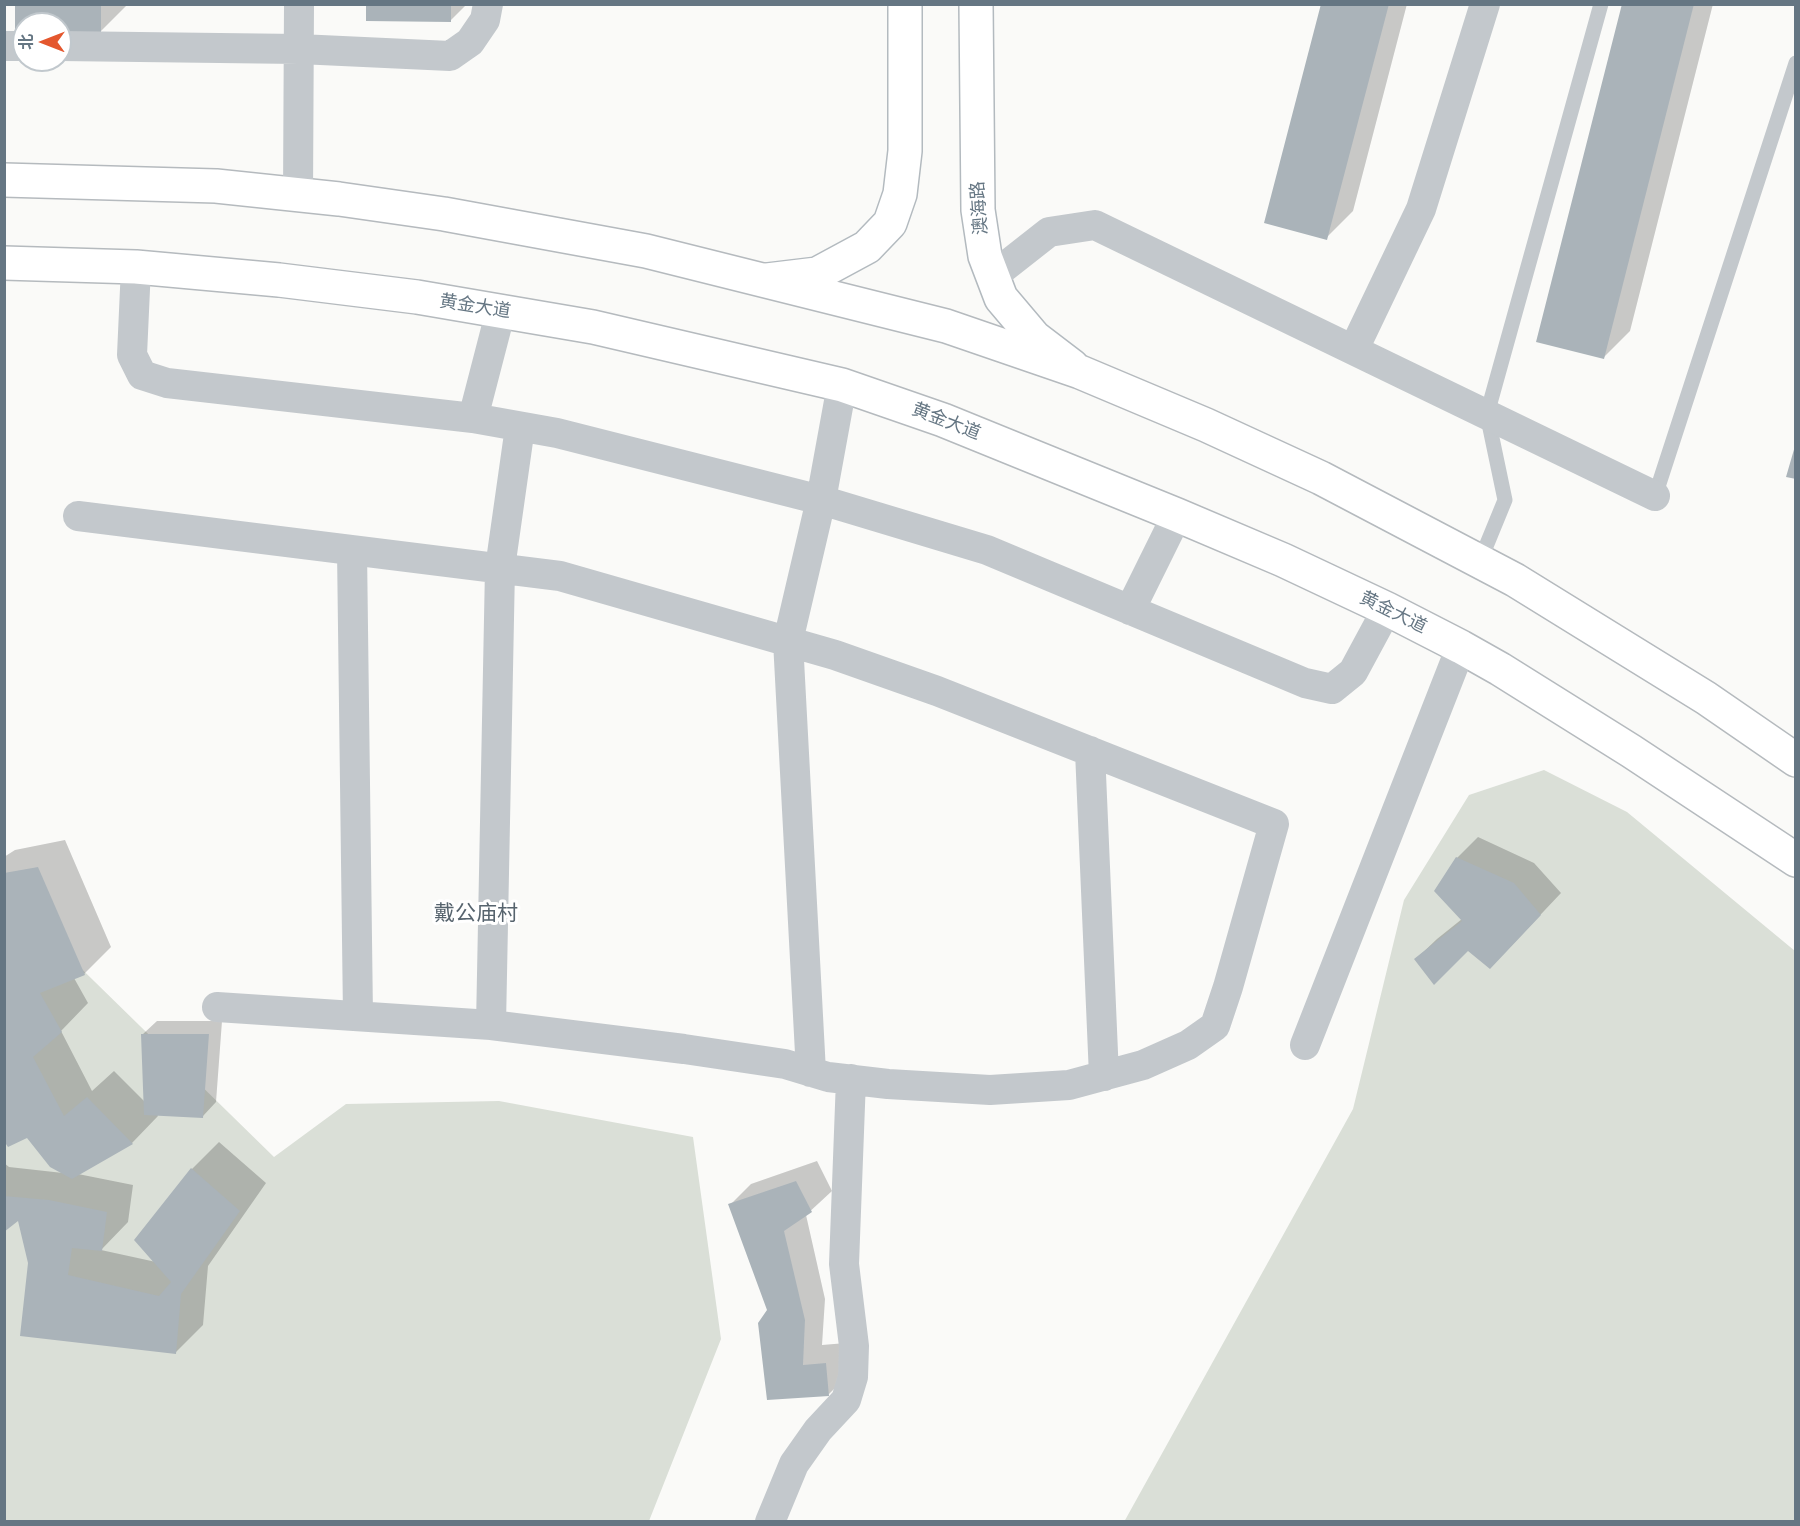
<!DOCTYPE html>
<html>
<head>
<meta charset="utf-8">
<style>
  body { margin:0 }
  #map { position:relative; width:1800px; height:1526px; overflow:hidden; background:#fafaf8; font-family:"Archivo Narrow","Noto Sans SC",sans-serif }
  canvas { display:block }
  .frame { position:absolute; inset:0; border:6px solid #657683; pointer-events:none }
  .north { position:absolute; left:12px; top:12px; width:60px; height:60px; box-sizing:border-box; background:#fff; border:2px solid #c1c8cd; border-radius:50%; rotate:270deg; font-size:16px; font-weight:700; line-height:24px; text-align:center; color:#657683 }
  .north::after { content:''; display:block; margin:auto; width:21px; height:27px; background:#e4572e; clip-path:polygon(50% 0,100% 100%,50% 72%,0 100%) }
</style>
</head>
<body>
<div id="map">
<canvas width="1800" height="1526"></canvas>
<div class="frame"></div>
<div class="north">北</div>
</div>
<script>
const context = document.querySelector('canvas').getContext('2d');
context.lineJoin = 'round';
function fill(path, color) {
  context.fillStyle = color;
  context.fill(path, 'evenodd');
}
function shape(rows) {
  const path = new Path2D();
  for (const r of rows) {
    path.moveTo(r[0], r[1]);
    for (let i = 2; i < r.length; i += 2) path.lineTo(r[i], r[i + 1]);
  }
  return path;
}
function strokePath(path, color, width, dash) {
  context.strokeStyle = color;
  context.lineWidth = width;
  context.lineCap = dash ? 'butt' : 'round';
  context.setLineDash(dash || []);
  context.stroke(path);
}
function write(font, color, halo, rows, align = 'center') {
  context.font = font + ' "Archivo Narrow","Noto Sans SC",sans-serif';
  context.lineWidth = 6;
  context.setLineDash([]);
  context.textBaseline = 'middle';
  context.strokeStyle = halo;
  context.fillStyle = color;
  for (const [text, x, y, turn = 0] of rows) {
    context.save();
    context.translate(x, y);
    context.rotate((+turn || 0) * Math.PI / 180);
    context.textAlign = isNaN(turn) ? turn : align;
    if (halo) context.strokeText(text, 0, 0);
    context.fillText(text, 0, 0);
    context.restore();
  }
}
const green = shape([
  [1544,770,1627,812,1795,951,1795,1521,1124,1522,1353,1109,1404,900,1469,795],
  [4,893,274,1157,346,1104,499,1101,693,1137,721,1339,649,1521,5,1521]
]);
const shadow = shape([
  [17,4,127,4,127,5,100,32,60,24,24,24],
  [368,4,467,4,451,20,368,20],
  [1322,4,1407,4,1353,211,1326,238],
  [1624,4,1713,4,1630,331,1603,358],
  [1478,837,1534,863,1561,893,1510,947,1468,949,1416,959,1437,939,1462,919,1457,858],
  [65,840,111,947,84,974,74,978,88,1003,61,1031,92,1091,114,1071,145,1102,143,1034,157,1021,222,1021,216,1102,203,1116,157,1114,158,1116,132,1143,78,1174,133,1185,128,1222,101,1250,156,1262,192,1169,219,1142,266,1183,208,1266,203,1325,176,1352,30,1263,19,1218,4,1230,4,1163,9,1167,63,1173,28,1136,4,1138,4,857,15,850],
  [817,1161,832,1191,806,1215,825,1299,822,1345,846,1343,849,1374,828,1395,769,1399,769,1310,730,1205,751,1184]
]);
const building = shape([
  [15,4,101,4,101,34,60,34,60,24,24,24,24,33,15,33],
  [1321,4,1389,4,1327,240,1264,223],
  [1622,4,1694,4,1604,359,1536,342],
  [366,5,451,5,451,22,366,21],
  [1795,446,1796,446,1796,479,1786,477],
  [1456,857,1514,883,1541,915,1490,969,1468,951,1434,985,1414,959,1462,921,1434,891],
  [38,867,85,975,40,993,62,1032,33,1057,64,1116,87,1097,133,1144,72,1179,50,1167,27,1138,8,1147,4,1141,4,873],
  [141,1034,209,1034,203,1118,144,1115],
  [191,1168,240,1211,181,1294,176,1354,20,1336,28,1263,18,1221,4,1232,4,1196,49,1200,107,1212,102,1251,72,1248,68,1275,159,1296,171,1282,134,1240],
  [796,1181,812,1212,784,1231,805,1320,803,1365,826,1363,829,1396,767,1400,758,1323,767,1310,728,1204]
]);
const lane = shape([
  [1655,496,1796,63],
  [1480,561,1505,500,1487,414,1601,4]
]);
const street = shape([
  [4,46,24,46],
  [60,46,299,49,450,56,470,42,485,20,488,4],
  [298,195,299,4],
  [136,267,132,355,142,375,167,383,473,418,557,433,821,500,987,550,1305,683,1332,689,1353,672,1387,609],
  [993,276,1049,232,1095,225,1655,496],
  [1354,349,1421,209,1485,4],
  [473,418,501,310],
  [78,516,560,576,835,655,937,691,1274,824,1228,987,1215,1026,1188,1045,1143,1065,1069,1085,990,1090,888,1084,828,1077,785,1064,684,1049,491,1025,217,1007],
  [352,550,358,1016],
  [1130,610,1177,515],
  [1090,751,1104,1076],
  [491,1025,500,568,520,427],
  [1305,1045,1461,647],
  [811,1072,788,641,821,500,842,385],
  [770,1522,794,1464,818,1430,846,1400,853,1377,854,1346,844,1264,851,1079]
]);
const secondary = shape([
  [976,4,978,210,985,256,1001,298,1034,337,1072,366],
  [767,280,817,274,867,247,890,223,900,194,905,151,905,4]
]);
const primary = shape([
  [4,180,216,186,339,199,444,214,646,251,946,326,1080,372,1206,425,1321,478,1515,580,1706,698,1796,760],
  [4,263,136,267,279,280,417,297,593,327,842,385,943,420,1177,515,1283,560,1387,609,1461,647,1500,669,1631,751,1796,860]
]);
const streetNames = [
  ["澳海路",980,208,-94],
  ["黄金大道",475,307,9],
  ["黄金大道",946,422,21],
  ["黄金大道",1393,613,26]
];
const quarterNames = [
  ["戴公庙村",476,914]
];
fill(green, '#dadfd7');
fill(shadow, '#0003');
fill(building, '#aab3b9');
strokePath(secondary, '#b3babf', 36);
strokePath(primary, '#b5babe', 36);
strokePath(lane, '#c3c8cc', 15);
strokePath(street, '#c3c8cc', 30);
strokePath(secondary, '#fff', 33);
strokePath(primary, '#fff', 33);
write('18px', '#657683', '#fff', streetNames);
write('21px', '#57646e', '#fff', quarterNames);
</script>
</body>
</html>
